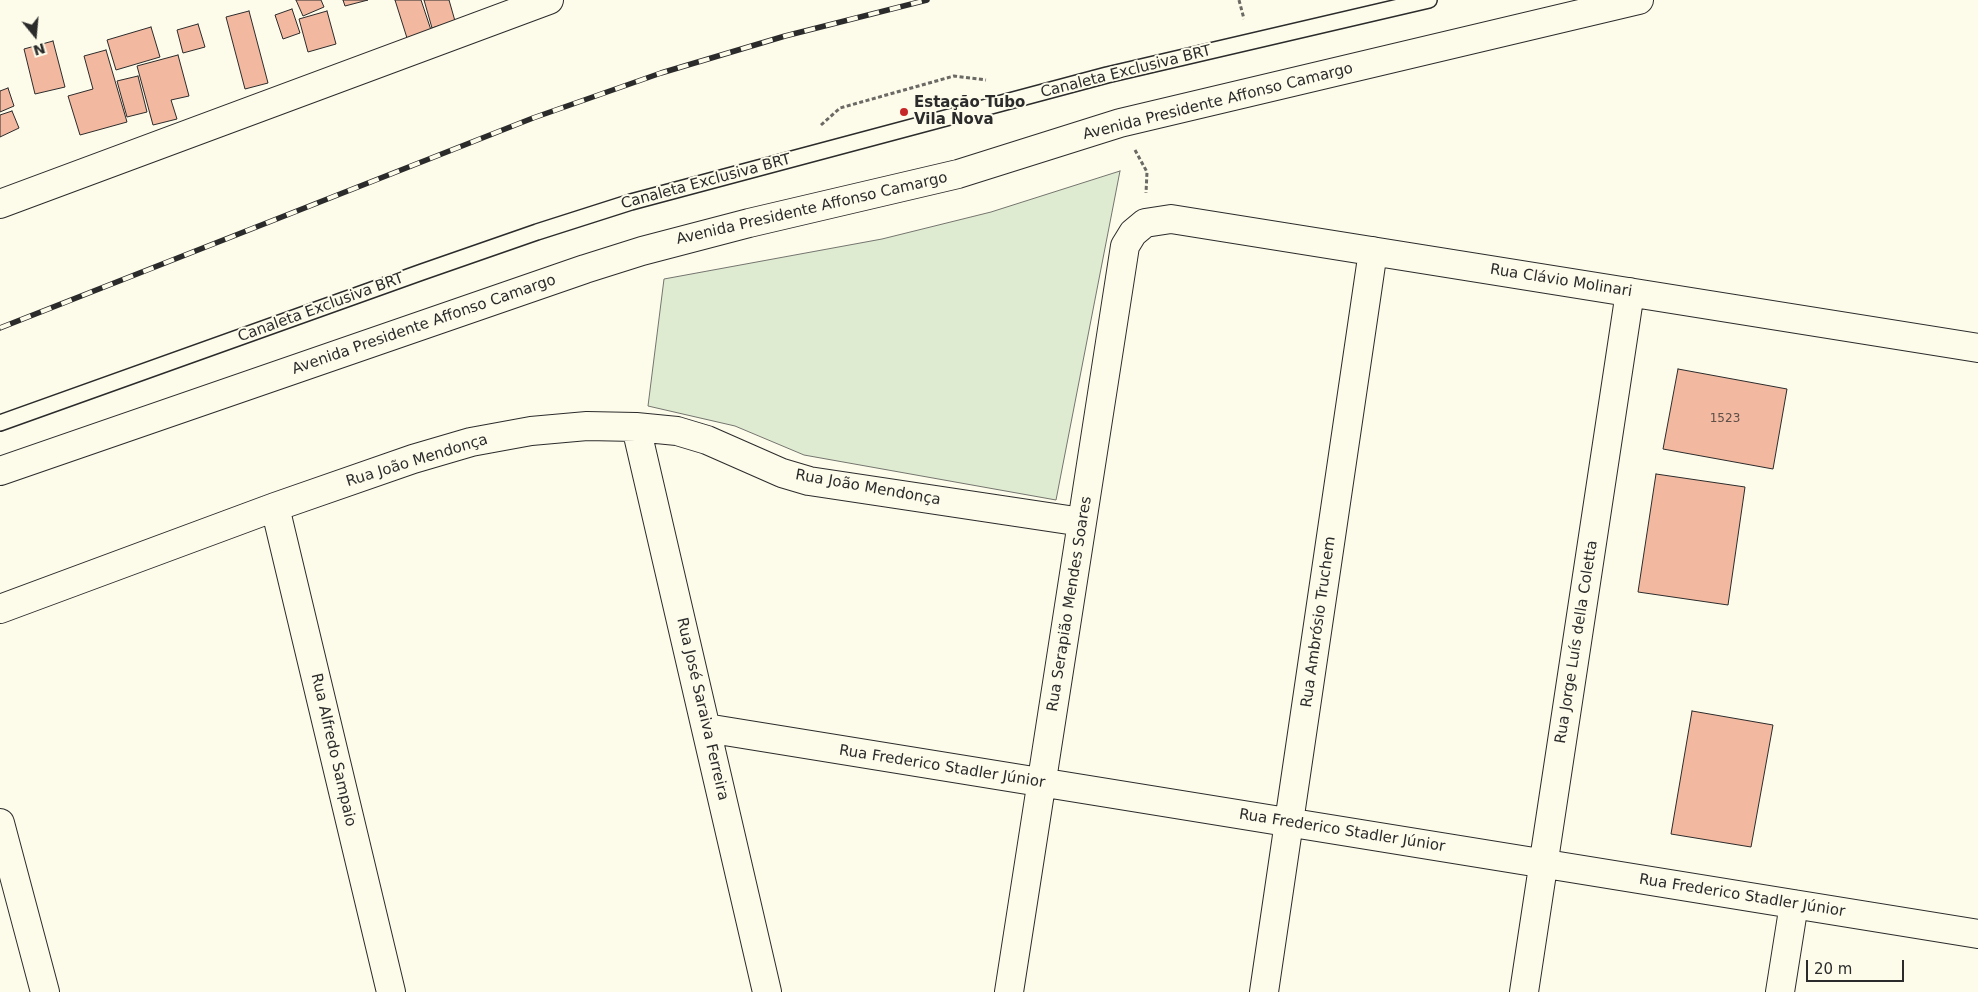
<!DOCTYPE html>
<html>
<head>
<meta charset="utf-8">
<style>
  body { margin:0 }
  #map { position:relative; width:1978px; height:992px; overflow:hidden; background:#fdfbea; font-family:"DejaVu Sans",sans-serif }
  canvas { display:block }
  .north { position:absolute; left:10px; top:10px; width:50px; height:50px; -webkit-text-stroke:4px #fdfbea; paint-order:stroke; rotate:163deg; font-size:14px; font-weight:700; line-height:20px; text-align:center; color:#2b2b2b }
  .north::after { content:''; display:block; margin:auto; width:18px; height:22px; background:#2b2b2b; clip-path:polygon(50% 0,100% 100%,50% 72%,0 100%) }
  .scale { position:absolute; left:1806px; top:960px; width:98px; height:22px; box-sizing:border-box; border:2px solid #2b2b2b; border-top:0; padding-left:6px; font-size:15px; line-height:18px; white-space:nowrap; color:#2b2b2b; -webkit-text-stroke:4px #fdfbea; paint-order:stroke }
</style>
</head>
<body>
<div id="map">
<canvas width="1978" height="992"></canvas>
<div class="north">N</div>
<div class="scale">20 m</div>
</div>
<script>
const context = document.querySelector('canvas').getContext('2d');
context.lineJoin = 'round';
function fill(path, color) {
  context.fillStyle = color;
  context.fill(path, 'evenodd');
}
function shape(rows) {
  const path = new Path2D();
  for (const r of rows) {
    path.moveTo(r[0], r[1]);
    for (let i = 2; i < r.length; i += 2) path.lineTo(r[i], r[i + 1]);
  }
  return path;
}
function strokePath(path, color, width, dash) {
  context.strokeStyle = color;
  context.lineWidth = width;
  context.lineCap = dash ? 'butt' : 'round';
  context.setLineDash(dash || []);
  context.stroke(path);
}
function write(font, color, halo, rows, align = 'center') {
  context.font = font + ' "DejaVu Sans",sans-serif';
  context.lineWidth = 4;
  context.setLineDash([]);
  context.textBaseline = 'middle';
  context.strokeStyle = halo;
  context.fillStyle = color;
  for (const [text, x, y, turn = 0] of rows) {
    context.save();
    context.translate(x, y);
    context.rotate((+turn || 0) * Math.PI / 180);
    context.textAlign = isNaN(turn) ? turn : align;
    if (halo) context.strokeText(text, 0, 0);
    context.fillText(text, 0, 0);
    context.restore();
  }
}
const green = shape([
  [1120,171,1056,500,804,455,735,426,648,406,664,279,882,239,991,212,1120,171]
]);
const building = shape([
  [296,0,321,0,324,7,303,16,296,0],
  [343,0,368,0,345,6,343,0],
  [395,0,421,0,431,30,407,38,395,0],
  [424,0,449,0,455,21,432,28,424,0],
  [292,9,300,33,283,39,275,15,292,9],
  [249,11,268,83,245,89,226,17,249,11],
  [327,11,336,44,308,52,299,19,327,11],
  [198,24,205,47,183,53,177,30,198,24],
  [151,27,160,57,116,70,107,40,151,27],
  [53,41,65,87,35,94,24,49,53,41],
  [106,50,127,122,80,135,68,96,93,89,84,56,106,50],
  [178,55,189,96,171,100,177,119,153,125,137,66,178,55],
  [138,76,147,112,127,117,117,81,138,76],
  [8,88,14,106,0,112,0,91,8,88],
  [12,111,19,128,0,137,0,115,12,111],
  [1678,369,1787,389,1773,469,1663,449,1678,369],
  [1656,474,1745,487,1728,605,1638,592,1656,474],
  [1692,711,1773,725,1751,847,1671,834,1692,711]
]);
const path = shape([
  [1239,0,1244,19],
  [821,125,840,108,954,76,986,80],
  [1135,150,1147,172,1146,193]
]);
const lane = shape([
  [0,423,422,272,537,232,631,202,1107,75,1429,0]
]);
const street = shape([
  [0,204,549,0],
  [636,427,767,992],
  [275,507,391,992],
  [0,609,275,507,413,459,471,442,531,431,587,426,636,427,677,431,707,440,782,473,809,481,1082,522],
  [706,728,1978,934],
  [0,823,45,992],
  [1009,992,1125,246,1133,233,1145,223,1171,219,1978,348],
  [1264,992,1373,251],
  [1524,992,1630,292],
  [1780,992,1794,904]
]);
const primary = shape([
  [0,471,585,269,642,251,749,223,958,174,1120,123,1639,0]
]);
const rail = shape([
  [0,328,533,118,661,73,785,36,927,0]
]);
const markers = [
  [904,112,5,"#c62828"]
];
const numberNames = [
  ["1523",1725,419]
];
const streetNames = [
  ["Canaleta Exclusiva BRT",1126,72,-14],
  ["Avenida Presidente Affonso Camargo",1218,102,-14],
  ["Canaleta Exclusiva BRT",706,182,-15],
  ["Avenida Presidente Affonso Camargo",812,209,-13],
  ["Rua Clávio Molinari",1561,281,9],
  ["Canaleta Exclusiva BRT",321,308,-20],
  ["Avenida Presidente Affonso Camargo",424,325,-19],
  ["Rua João Mendonça",417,461,-17],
  ["Rua João Mendonça",868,488,10],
  ["Rua Serapião Mendes Soares",1070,604,-81],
  ["Rua Ambrósio Truchem",1319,622,-82],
  ["Rua Jorge Luís della Coletta",1577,642,-81],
  ["Rua José Saraiva Ferreira",702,709,77],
  ["Rua Alfredo Sampaio",333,750,77],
  ["Rua Frederico Stadler Júnior",942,767,9],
  ["Rua Frederico Stadler Júnior",1342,831,9],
  ["Rua Frederico Stadler Júnior",1742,896,9]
];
const poiNames = [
  ["Estação Tubo",914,103],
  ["Vila Nova",914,120]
];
fill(green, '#deebd1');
strokePath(green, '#74746e', 1);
fill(building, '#f2b8a0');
strokePath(building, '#2b2b2b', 1);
strokePath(lane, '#2b2b2b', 18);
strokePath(street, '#2b2b2b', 30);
strokePath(primary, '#2b2b2b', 30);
strokePath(path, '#6a6964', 3, [4, 2.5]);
strokePath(lane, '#fdfbea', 15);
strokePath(street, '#fdfbea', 28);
strokePath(primary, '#fdfbea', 28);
strokePath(rail, '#2b2b2b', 5.5);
strokePath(rail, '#fdfbea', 4, [11]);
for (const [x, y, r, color] of markers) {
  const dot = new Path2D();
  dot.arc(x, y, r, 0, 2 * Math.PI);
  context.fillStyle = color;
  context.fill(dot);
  strokePath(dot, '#fdfbea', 2);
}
write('12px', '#5d4e48', null, numberNames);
write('15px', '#2b2b2b', '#fdfbea', streetNames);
write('bold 15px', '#2b2b2b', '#fdfbea', poiNames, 'left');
</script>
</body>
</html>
